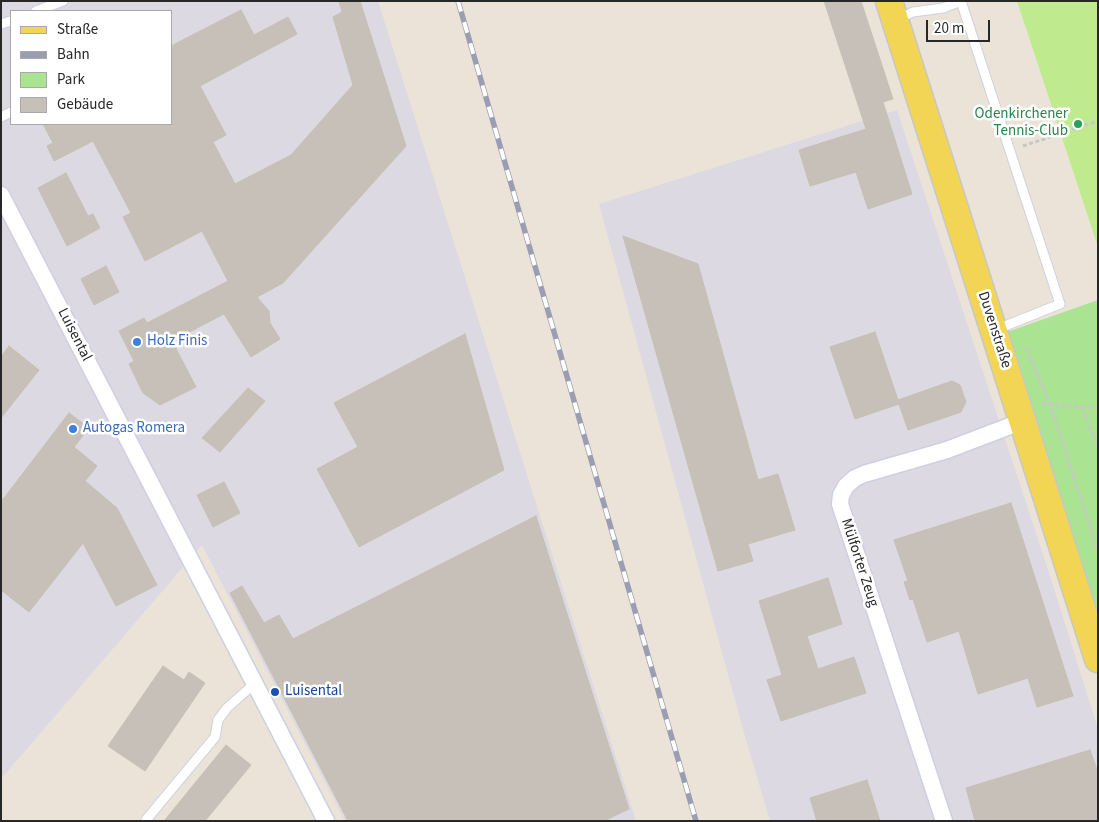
<!DOCTYPE html>
<html>
<head>
<meta charset="utf-8">
<style>
  body { margin:0 }
  #map { position:relative; width:1099px; height:822px; overflow:hidden; background:#ebe3d8; font-family:"Source Sans 3",sans-serif }
  canvas { display:block }
  .frame { position:absolute; inset:0; border:2px solid #272727; pointer-events:none }
  .legend { position:absolute; left:10px; top:10px; width:162px; height:115px; box-sizing:border-box; background:#fff; border:1px solid #a9a9a9; margin:0; padding:6px 9px; list-style:none; font-size:15px; color:#272727 }
  .legend li { display:flex; align-items:center; gap:10px; height:25px }
  .legend b { width:25px; border:1px solid #a9a9a9 }
  .scale { position:absolute; left:926px; top:20px; width:64px; height:22px; box-sizing:border-box; border:2px solid #272727; border-top:0; padding-left:6px; font-size:15px; line-height:18px; white-space:nowrap; color:#272727; -webkit-text-stroke:4px #fff; paint-order:stroke }
</style>
</head>
<body>
<div id="map">
<canvas width="1099" height="822"></canvas>
<div class="frame"></div>
<ul class="legend">
<li><b style="height:6px;background:#f3d555"></b>Straße</li>
<li><b style="height:6px;background:#9b9eb3"></b>Bahn</li>
<li><b style="height:14px;background:#aae392"></b>Park</li>
<li><b style="height:14px;background:#c6c0b8"></b>Gebäude</li>
</ul>
<div class="scale">20 m</div>
</div>
<script>
const context = document.querySelector('canvas').getContext('2d');
context.lineJoin = 'round';
function fill(path, color) {
  context.fillStyle = color;
  context.fill(path, 'evenodd');
}
function shape(rows) {
  const path = new Path2D();
  for (const r of rows) {
    path.moveTo(r[0], r[1]);
    for (let i = 2; i < r.length; i += 2) path.lineTo(r[i], r[i + 1]);
  }
  return path;
}
function strokePath(path, color, width, dash) {
  context.strokeStyle = color;
  context.lineWidth = width;
  context.lineCap = dash ? 'butt' : 'round';
  context.setLineDash(dash || []);
  context.stroke(path);
}
function write(font, color, halo, rows, align = 'center') {
  context.font = font + ' "Source Sans 3",sans-serif';
  context.lineWidth = 5;
  context.setLineDash([]);
  context.textBaseline = 'middle';
  context.strokeStyle = halo;
  context.fillStyle = color;
  for (const [text, x, y, turn = 0] of rows) {
    context.save();
    context.translate(x, y);
    context.rotate((+turn || 0) * Math.PI / 180);
    context.textAlign = isNaN(turn) ? turn : align;
    if (halo) context.strokeText(text, 0, 0);
    context.fillText(text, 0, 0);
    context.restore();
  }
}
const industrial = shape([
  [1,1,378,1,636,821,345,821,202,545,1,779],
  [11,11,171,11,171,124,11,124],
  [897,110,1051,579,1098,729,1098,821,770,821,746,740,599,204]
]);
const green = shape([
  [1098,300,1098,618,1007,332]
]);
const pitch = shape([
  [1017,1,1098,1,1098,247]
]);
const building = shape([
  [339,1,360,1,406,146,283,283,257,297,269,311,270,323,280,339,251,357,224,314,172,341,196,387,160,405,143,393,129,364,134,361,119,331,144,318,147,323,228,281,202,231,145,261,123,217,131,213,93,141,54,161,47,146,53,143,43,124,171,124,171,46,241,10,254,35,288,17,297,34,200,86,226,135,213,142,235,184,291,155,353,85,333,17,342,12,339,1],
  [824,1,861,1,893,99,883,102,912,194,868,209,856,172,810,186,799,150,866,129,824,1],
  [66,173,88,216,93,214,100,228,67,246,38,188,66,173],
  [623,236,698,264,758,480,778,474,795,530,748,544,753,561,718,571,623,236],
  [106,266,119,292,94,305,81,279,106,266],
  [875,332,898,400,952,381,960,385,966,402,961,412,908,430,899,404,855,419,830,347,875,332],
  [465,334,504,470,359,547,317,469,358,447,334,403,465,334],
  [9,346,39,370,1,418,1,357,9,346],
  [248,388,265,401,220,452,202,438,248,388],
  [69,413,89,428,74,447,97,466,85,481,117,508,157,585,116,606,83,543,29,612,1,590,1,502,69,413],
  [224,482,240,513,213,527,197,495,224,482],
  [1011,503,1073,696,1037,707,1028,678,978,694,959,631,927,642,913,599,910,600,904,582,908,581,894,540,1011,503],
  [536,516,629,809,604,821,348,821,230,593,242,586,264,623,279,615,293,639,536,516],
  [828,578,842,624,807,636,818,669,854,657,866,693,781,721,767,680,782,675,759,601,828,578],
  [163,666,184,680,189,672,205,683,145,771,108,746,163,666],
  [226,745,251,765,205,821,164,821,226,745],
  [1090,750,1098,773,1098,821,975,821,966,788,1090,750],
  [867,780,880,821,817,821,810,798,867,780]
]);
const path = shape([
  [1023,146,1098,121],
  [1026,348,1050,404,1098,550],
  [1042,403,1082,408,1098,407],
  [1082,408,1098,446]
]);
const service = shape([
  [36,11,63,1],
  [898,19,913,12,943,8,961,1,1060,304,995,330],
  [1,24,11,21],
  [1,117,11,112],
  [146,820,215,737,218,720,227,708,255,683]
]);
const minor = shape([
  [1,195,326,821],
  [944,821,840,504,841,495,846,486,855,478,864,474,947,450,1023,421]
]);
const primary = shape([
  [889,1,1098,659]
]);
const rail = shape([
  [458,1,696,821]
]);
const markers = [
  [1078,124,5,"#2e9e5b"],
  [137,342,5,"#3f7fe0"],
  [73,429,5,"#3f7fe0"],
  [275,692,5,"#1a4fb4"]
];
const leisureNames = [
  ["Odenkirchener",1068,115],
  ["Tennis-Club",1068,132]
];
const streetNames = [
  ["Duvenstraße",994,330,72],
  ["Luisental",74,335,63],
  ["Mülforter Zeug",859,563,72]
];
const shopNames = [
  ["Holz Finis",147,342],
  ["Autogas Romera",83,429]
];
const transitNames = [
  ["Luisental",285,692]
];
fill(industrial, '#dcd9e2');
fill(green, '#aae392');
fill(pitch, '#bfeb8e');
fill(building, '#c6c0b8');
strokePath(building, '#c6c0b2', 1);
strokePath(service, '#cdd0e1', 11);
strokePath(minor, '#cdd0e1', 19);
strokePath(primary, '#c7c7c7', 29);
strokePath(path, '#c7c7c7', 3, [4, 2.5]);
strokePath(service, '#fff', 9);
strokePath(minor, '#fff', 16);
strokePath(primary, '#f3d555', 26);
strokePath(rail, '#9b9eb3', 5.5);
strokePath(rail, '#fff', 4, [11]);
for (const [x, y, r, color] of markers) {
  const dot = new Path2D();
  dot.arc(x, y, r, 0, 2 * Math.PI);
  context.fillStyle = color;
  context.fill(dot);
  strokePath(dot, '#fff', 2);
}
write('15px', '#27864d', '#fff', leisureNames, 'right');
write('15px', '#272727', '#fff', streetNames);
write('15px', '#366cbe', '#fff', shopNames, 'left');
write('15px', '#164399', '#fff', transitNames, 'left');
</script>
</body>
</html>
